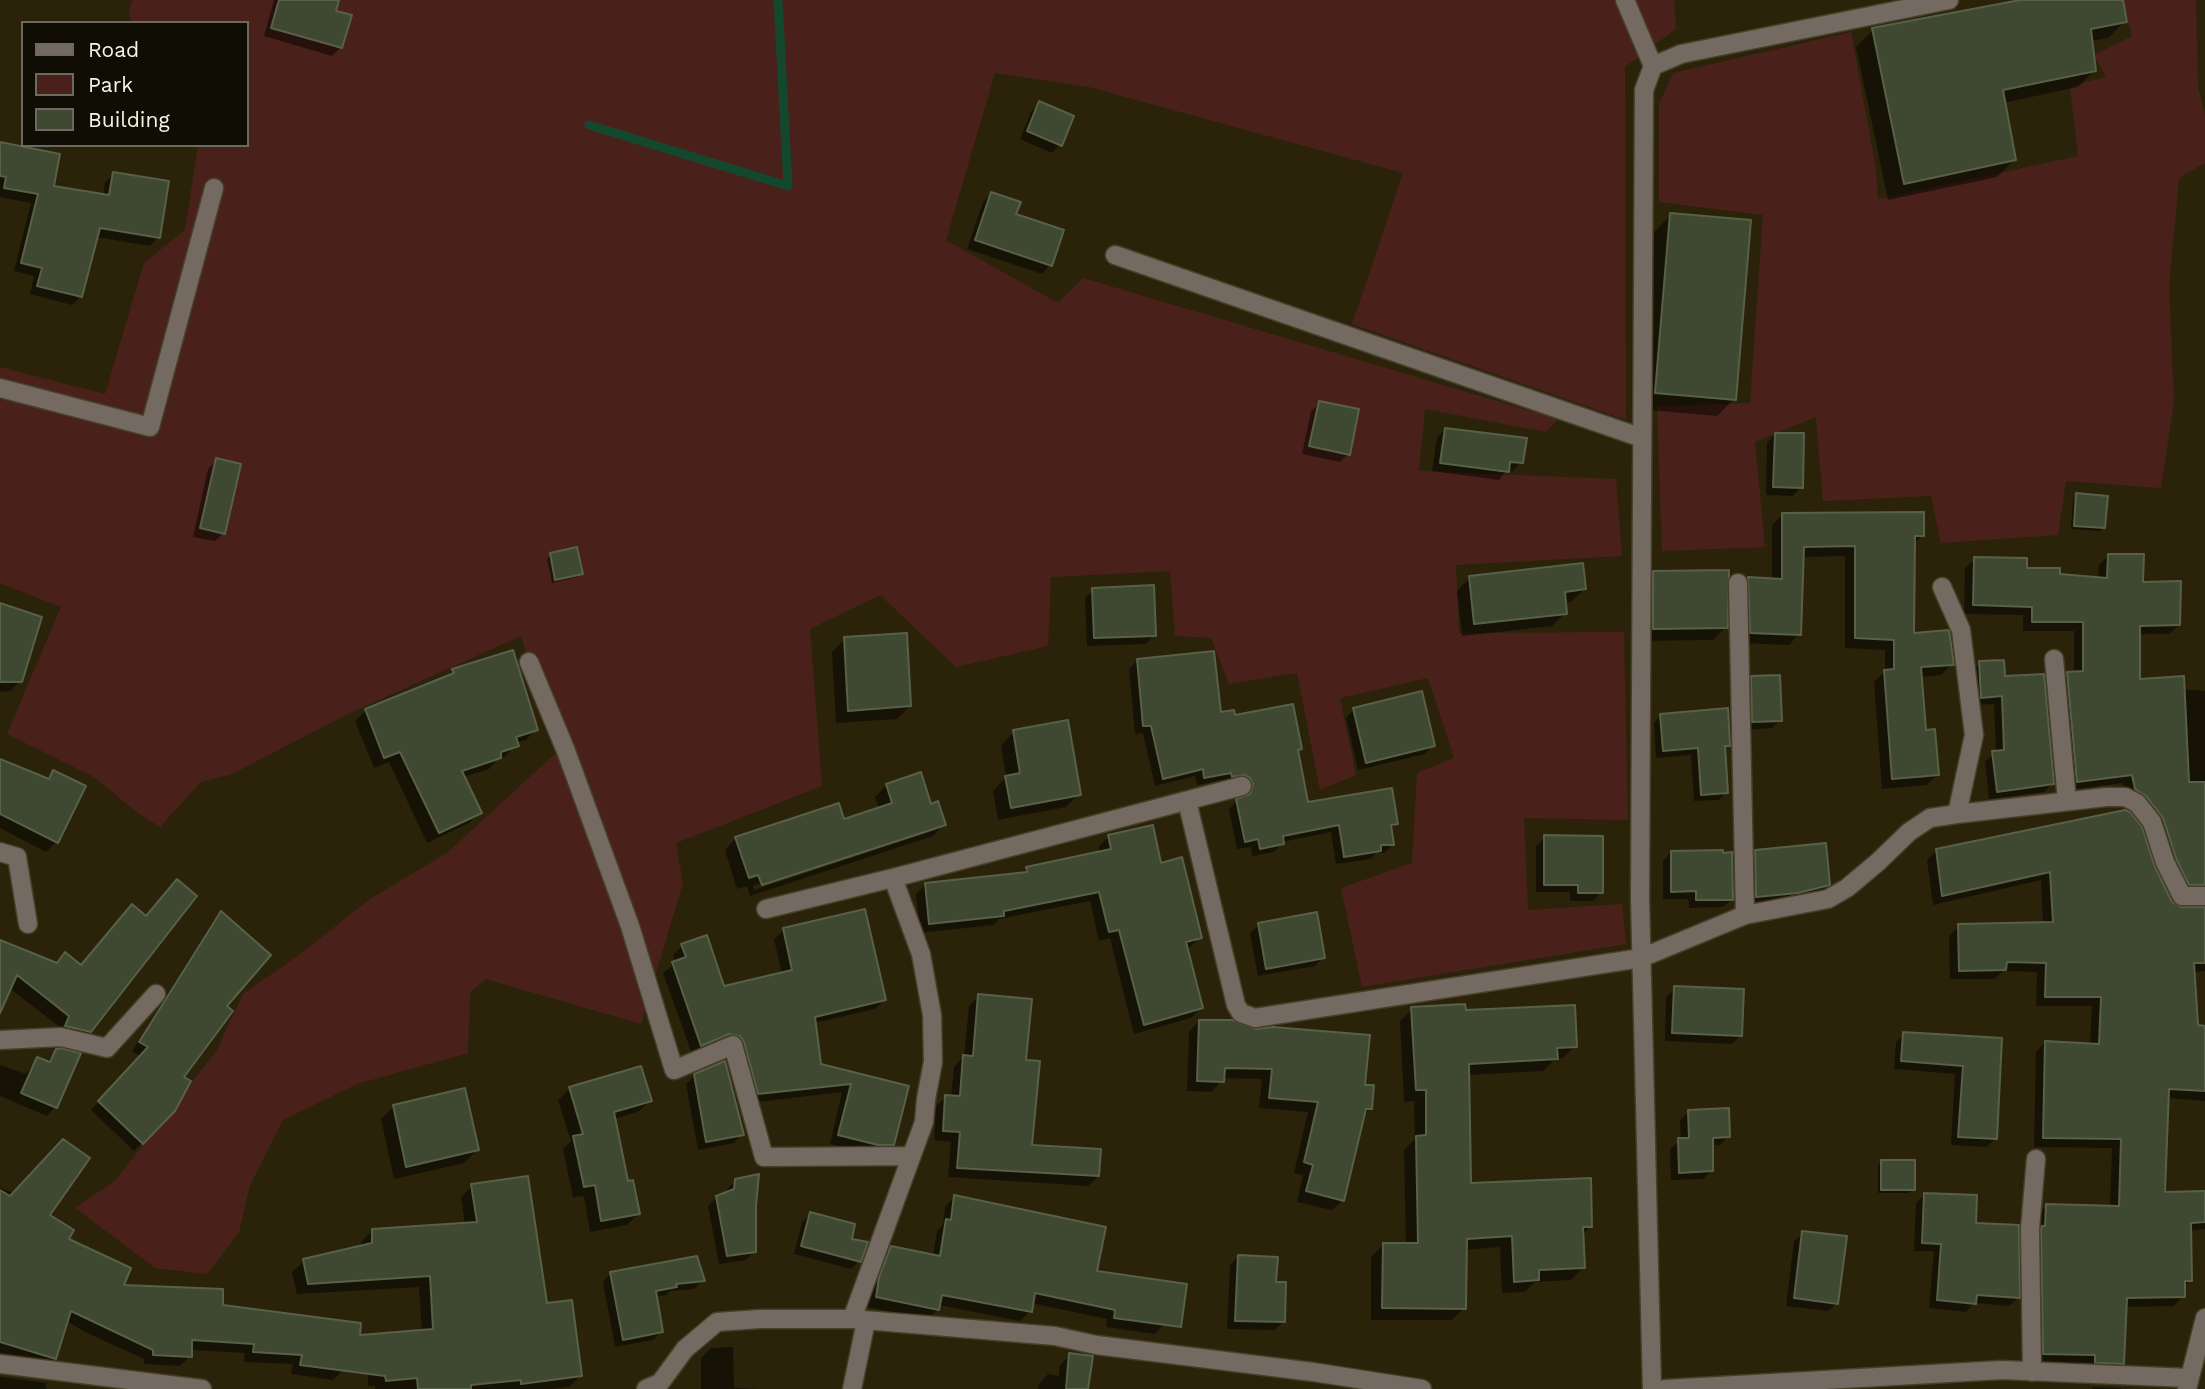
<!DOCTYPE html>
<html>
<head>
<meta charset="utf-8">
<style>
  body { margin:0 }
  #map { position:relative; width:2205px; height:1389px; overflow:hidden; background:#2a230a; font-family:"Work Sans",sans-serif }
  canvas { display:block }
  .legend { position:absolute; left:21px; top:21px; width:228px; height:126px; box-sizing:border-box; background:#100d04; border:2px solid #6d695e; margin:0; padding:9px 12px; list-style:none; font-size:21px; color:#f9f4e5 }
  .legend li { display:flex; align-items:center; gap:14px; height:35px }
  .legend b { width:35px; border:2px solid #6d695e }
</style>
</head>
<body>
<div id="map">
<canvas width="2205" height="1389"></canvas>
<ul class="legend">
<li><b style="height:9px;background:#746a62"></b>Road</li>
<li><b style="height:19px;background:#4a211a"></b>Park</li>
<li><b style="height:19px;background:#3f4830"></b>Building</li>
</ul>
</div>
<script>
const context = document.querySelector('canvas').getContext('2d');
context.lineJoin = 'round';
function fill(path, color) {
  context.fillStyle = color;
  context.fill(path, 'evenodd');
}
function shape(rows) {
  const path = new Path2D();
  for (const r of rows) {
    path.moveTo(r[0], r[1]);
    for (let i = 2; i < r.length; i += 2) path.lineTo(r[i], r[i + 1]);
  }
  return path;
}
function strokePath(path, color, width, dash) {
  context.strokeStyle = color;
  context.lineWidth = width;
  context.lineCap = dash ? 'butt' : 'round';
  context.setLineDash(dash || []);
  context.stroke(path);
}
const green = shape([
  [132,0,1674,0,1676,29,1625,67,1626,420,1352,324,1403,173,1089,87,995,73,946,240,1058,303,1083,278,1558,419,1546,432,1425,409,1419,471,1616,479,1622,556,1456,565,1459,633,1624,632,1628,820,1524,818,1528,910,1622,904,1626,944,1362,987,1341,888,1412,863,1417,773,1454,758,1428,678,1340,698,1356,775,1320,790,1297,673,1229,684,1211,638,1175,636,1170,571,1051,577,1048,646,956,667,880,595,810,629,822,786,676,843,683,883,641,1024,486,979,470,992,468,1053,357,1084,283,1120,250,1185,239,1232,207,1274,155,1268,75,1208,116,1180,217,1050,243,994,295,958,370,899,447,853,558,751,521,636,350,713,232,774,201,782,160,827,138,813,94,777,7,734,61,607,0,583,0,367,105,394,144,263,185,230,198,145,247,145,247,23,132,23,129,11],
  [2123,0,2196,0,2198,87,2205,115,2205,163,2179,178,2169,286,2174,402,2161,488,2066,481,2058,535,1941,543,1931,496,1823,501,1816,417,1755,442,1765,547,1662,551,1657,406,1750,403,1763,215,1659,202,1659,104,1673,73,1851,32,1876,169,1878,199,2078,156,2070,86,2106,77,2094,55,2132,36]
]);
const shadow = shape([
  [274,0,337,0,334,12,350,16,340,48,332,56,264,36],
  [2029,0,2121,0,2125,21,2108,38,2091,41,2094,71,2078,87,2003,103,2014,160,1997,177,1888,200,1856,47,1873,30],
  [1040,103,1060,145,1052,153,1020,139,1031,112],
  [0,144,52,187,103,196,105,182,114,174,158,237,150,246,96,237,81,296,72,305,30,294,34,276,14,271,31,203,0,197],
  [991,194,1014,215,1050,265,1042,274,967,249,983,202],
  [1671,215,1734,399,1717,416,1638,409,1654,232],
  [1320,403,1348,454,1340,462,1302,454,1311,411],
  [1445,429,1521,462,1513,471,1507,470,1499,480,1432,471,1437,438],
  [1775,434,1801,487,1793,496,1766,495,1767,443],
  [216,460,224,533,215,541,193,537,208,469],
  [2077,495,2103,528,2100,531,2071,529,2073,499],
  [1783,514,1922,535,1913,545,1913,635,1952,664,1941,675,1920,677,1925,732,1938,774,1927,785,1882,789,1874,682,1885,671,1885,650,1845,648,1845,556,1802,557,1799,634,1789,645,1740,643,1738,590,1748,579,1772,580,1772,525],
  [551,555,581,573,577,577,552,583,547,559],
  [2108,556,2142,583,2179,625,2169,634,2139,634,2139,680,2184,689,2205,691,2205,899,2179,894,2154,828,2125,799,2123,783,2068,790,2058,684,2067,674,2074,674,2074,631,2023,631,2023,615,1964,614,1965,568,1975,559,2058,576,2098,579,2099,565],
  [1654,573,1726,627,1713,640,1640,641,1641,586],
  [1470,578,1584,589,1571,602,1564,603,1565,613,1552,626,1462,636,1457,591],
  [1093,590,1154,635,1146,644,1087,646,1085,598],
  [0,605,20,681,10,691,0,692],
  [845,639,910,706,897,719,836,723,832,652],
  [1137,661,1219,714,1234,717,1300,749,1297,752,1307,804,1396,823,1390,830,1392,845,1384,853,1376,853,1371,859,1336,864,1331,832,1282,842,1274,852,1252,856,1251,847,1237,849,1229,809,1237,801,1244,798,1246,793,1224,784,1223,780,1197,785,1195,776,1155,786,1143,733,1135,734,1129,669],
  [1980,663,2003,678,2052,784,2044,792,1989,799,1985,761,1996,753,1994,704,1974,705,1972,671],
  [453,671,536,729,526,740,516,743,506,756,498,759,489,769,463,777,480,812,469,823,427,843,389,762,374,768,355,721,366,711,447,678],
  [1752,678,1780,720,1772,728,1745,730,1744,687],
  [1354,709,1433,745,1425,754,1358,770,1346,718],
  [1661,715,1728,745,1724,749,1726,792,1719,800,1694,801,1691,755,1656,758,1654,723],
  [1014,732,1079,794,1066,807,998,820,993,791,1006,777,1001,745],
  [0,761,45,780,53,772,83,787,56,842,46,852,0,828],
  [920,774,930,806,944,824,933,836,750,896,747,886,737,889,725,850,736,838,843,821,879,809,875,797,886,786],
  [933,827,933,831,754,890,753,886],
  [1109,836,1160,865,1200,937,1190,947,1186,948,1201,1008,1191,1018,1134,1034,1110,938,1099,941,1090,901,999,919,993,925,920,933,916,894,925,885,1021,874,1026,868,1100,853,1099,846],
  [1545,837,1601,893,1593,901,1570,901,1570,892,1536,892,1536,846],
  [1937,850,2153,868,2171,903,2182,909,2205,908,2205,971,2193,972,2196,1027,2205,1034,2205,1101,2167,1098,2164,1194,2205,1193,2205,1229,2190,1231,2191,1280,2183,1288,2183,1296,2174,1306,2125,1307,2122,1363,2112,1373,2086,1372,2087,1364,2034,1363,2037,1216,2046,1206,2110,1207,2112,1148,2034,1147,2036,1052,2045,1042,2090,1045,2092,1006,2036,1006,2037,972,2003,971,1995,979,1950,979,1949,936,1959,926,2043,924,2041,880,1933,905,1927,860],
  [1756,851,1828,884,1819,893,1788,901,1748,904,1747,860],
  [1671,852,1732,899,1723,907,1689,908,1688,899,1663,899,1663,861],
  [221,913,225,1006,181,1077,173,1110,134,1151,91,1110,141,1057,132,1051,213,921],
  [1259,925,1323,958,1315,966,1258,976,1250,933],
  [784,930,884,1000,875,1009,814,1023,819,1065,906,1087,893,1144,883,1154,868,1154,830,1144,842,1092,749,1103,735,1052,692,1054,663,973,676,963,673,955,682,946,723,988,782,974,774,939],
  [0,942,55,964,65,954,90,1031,79,1042,56,1036,60,1027,9,988,0,997],
  [1675,988,1740,1036,1732,1044,1665,1041,1666,997],
  [979,996,1024,1062,1030,1146,1098,1176,1088,1186,948,1177,951,1142,934,1140,936,1106,946,1097,951,1097,954,1067,964,1056,969,1006],
  [1412,1009,1464,1012,1575,1046,1563,1058,1555,1059,1543,1071,1467,1075,1469,1185,1591,1226,1582,1235,1583,1268,1571,1280,1535,1282,1525,1292,1502,1293,1500,1247,1465,1250,1464,1308,1452,1320,1371,1320,1371,1257,1384,1244,1406,1245,1404,1150,1415,1139,1414,1101,1404,1102,1400,1021],
  [1199,1021,1364,1086,1370,1109,1363,1116,1343,1200,1332,1210,1297,1202,1303,1175,1294,1173,1308,1112,1259,1108,1262,1079,1223,1078,1212,1092,1187,1091,1189,1032],
  [1904,1034,2001,1040,1995,1139,1987,1147,1951,1145,1955,1074,1894,1069,1896,1042],
  [56,1051,78,1055,55,1107,47,1116,0,1096,0,1065,26,1074,38,1059,46,1063],
  [695,1076,742,1134,734,1143,698,1150,686,1084],
  [570,1088,650,1101,638,1112,614,1119,626,1183,638,1214,627,1225,590,1232,584,1196,573,1197,563,1149,571,1141,558,1100],
  [394,1106,477,1150,464,1163,394,1179,381,1119],
  [1689,1111,1728,1136,1720,1145,1711,1145,1711,1171,1703,1179,1671,1180,1670,1149,1681,1140,1680,1120],
  [1882,1161,1913,1189,1909,1193,1878,1193,1878,1165],
  [736,1180,754,1205,754,1251,746,1260,719,1264,708,1206,717,1197,727,1194,727,1189],
  [472,1186,545,1305,580,1376,569,1387,552,1389,375,1389,375,1386,368,1386,367,1347,422,1332,419,1287,297,1294,292,1272,304,1261,361,1247,361,1242,372,1231,465,1225,461,1197],
  [0,1188,14,1193,47,1215,66,1240,121,1287,343,1370,333,1380,291,1374,293,1364,244,1362,245,1353,190,1350,190,1356,180,1366,144,1364,144,1359,85,1332,0,1280],
  [1924,1195,1975,1225,2018,1298,2009,1306,1974,1303,1966,1312,1929,1308,1934,1251,1914,1251,1916,1203],
  [954,1197,1095,1273,1164,1324,1155,1334,1106,1327,1107,1319,1031,1303,1030,1311,1020,1321,939,1305,938,1309,928,1319,867,1307,871,1288,882,1258,891,1248,933,1256,937,1231,943,1225,945,1207],
  [810,1214,849,1240,859,1261,851,1269,794,1254,802,1223],
  [1803,1233,1837,1303,1828,1311,1786,1306,1794,1241],
  [1238,1257,1275,1284,1283,1322,1275,1330,1227,1329,1230,1265],
  [611,1273,703,1280,694,1289,670,1291,666,1295,655,1297,662,1331,653,1340,615,1347,603,1282],
  [0,1310,63,1329,54,1359,46,1367,0,1362],
  [733,1347,734,1388,762,1389,701,1389,701,1358,711,1348],
  [1070,1355,1092,1358,1088,1389,1038,1389,1039,1384,1048,1374,1059,1376,1060,1365],
  [0,1377,47,1383,45,1388,48,1389,0,1389],
  [2094,1387,2121,1388,2121,1389,2092,1389]
]);
const stream = shape([
  [589,125,788,186,778,0]
]);
const building = shape([
  [279,0,339,0,336,11,352,15,342,48,271,28,279,0],
  [2020,0,2123,0,2127,22,2091,29,2096,71,2003,90,2016,160,1904,184,1872,28,2020,0],
  [1039,101,1074,116,1062,146,1027,131,1039,101],
  [0,142,60,154,54,186,109,195,113,172,169,181,160,238,100,228,82,297,37,286,42,268,21,263,38,194,4,188,6,177,0,176,0,142],
  [991,192,1021,202,1016,214,1064,230,1052,266,975,240,991,192],
  [1670,213,1751,220,1736,400,1655,393,1670,213],
  [1319,401,1359,409,1350,455,1309,446,1319,401],
  [1445,428,1527,438,1523,463,1510,462,1509,472,1440,463,1445,428],
  [1775,433,1804,433,1803,488,1773,487,1775,433],
  [216,458,241,464,225,534,200,528,216,458],
  [2076,493,2108,496,2105,528,2074,526,2076,493],
  [1924,512,1924,536,1915,536,1914,633,1949,630,1954,665,1921,667,1926,730,1935,729,1939,775,1892,779,1884,670,1894,669,1894,640,1855,638,1855,546,1804,547,1801,635,1750,633,1748,577,1782,579,1782,513,1924,512],
  [577,547,583,574,555,580,550,553,577,547],
  [2108,554,2144,554,2143,582,2181,581,2180,625,2140,626,2140,679,2184,676,2189,782,2205,782,2205,885,2189,885,2176,858,2163,818,2146,796,2135,789,2132,775,2077,782,2067,672,2083,671,2083,622,2032,622,2032,607,1973,605,1974,557,2027,558,2027,568,2060,568,2060,574,2107,578,2108,554],
  [1583,563,1586,589,1565,592,1567,614,1474,624,1469,576,1583,563],
  [1729,570,1728,628,1653,629,1653,571,1729,570],
  [1154,585,1156,636,1094,638,1092,588,1154,585],
  [0,603,42,617,22,682,0,682,0,603],
  [907,633,911,706,848,711,844,637,907,633],
  [513,650,538,730,516,737,519,746,501,752,501,758,462,771,482,813,439,833,400,752,384,758,365,709,454,673,452,669,513,650],
  [1214,651,1221,712,1234,710,1235,715,1293,704,1302,749,1298,750,1308,802,1392,788,1398,824,1391,825,1394,845,1381,845,1381,851,1344,857,1339,825,1283,836,1284,844,1260,849,1258,839,1245,842,1236,799,1250,794,1253,784,1250,778,1244,775,1232,777,1231,773,1204,778,1203,769,1163,779,1151,726,1143,726,1137,659,1214,651],
  [2004,660,2005,676,2044,674,2054,784,1997,792,1992,751,2004,750,2002,696,1981,698,1979,661,2004,660],
  [1780,675,1782,721,1752,722,1751,676,1780,675],
  [1422,691,1435,746,1366,763,1353,708,1422,691],
  [1728,708,1730,746,1725,746,1728,793,1701,795,1698,748,1663,751,1660,714,1728,708],
  [1068,720,1081,795,1011,808,1005,776,1020,773,1013,730,1068,720],
  [0,759,49,779,53,770,86,786,58,843,0,814,0,759],
  [921,772,931,804,938,801,946,825,762,885,758,875,749,878,735,837,839,803,844,819,892,803,886,784,921,772],
  [2125,810,2130,812,2142,827,2155,867,2172,902,2181,907,2205,907,2205,963,2194,963,2198,1025,2205,1026,2205,1091,2169,1089,2165,1192,2205,1191,2205,1222,2191,1223,2192,1281,2185,1281,2185,1297,2127,1298,2124,1364,2095,1363,2095,1355,2043,1354,2041,1229,2042,1226,2045,1226,2046,1204,2119,1206,2121,1139,2043,1138,2045,1041,2099,1044,2101,997,2045,997,2046,963,2007,962,2006,970,1959,971,1958,924,2053,922,2050,872,1942,896,1936,849,2125,810],
  [1153,825,1161,863,1182,857,1202,938,1186,942,1203,1008,1144,1025,1119,930,1109,932,1099,892,1004,911,1004,916,929,924,925,883,1027,872,1026,867,1111,849,1108,835,1153,825],
  [1544,835,1603,836,1603,893,1578,893,1578,885,1544,885,1544,835],
  [1826,843,1830,885,1798,893,1756,897,1755,850,1826,843],
  [1723,850,1723,853,1732,852,1733,900,1696,900,1696,891,1671,892,1671,851,1723,850],
  [177,879,197,896,91,1032,65,1026,69,1016,17,975,0,1013,0,940,57,963,65,952,81,965,132,904,146,916,177,879],
  [865,909,886,1000,815,1017,821,1064,909,1086,894,1145,878,1145,838,1135,851,1084,758,1094,744,1042,740,1036,729,1034,701,1046,672,962,686,957,681,944,707,935,724,986,792,970,783,928,865,909],
  [221,911,271,955,227,1006,233,1011,184,1077,191,1081,175,1111,143,1144,98,1101,148,1047,139,1042,221,911],
  [1317,912,1325,958,1266,969,1258,923,1317,912],
  [1674,986,1744,989,1742,1036,1672,1033,1674,986],
  [978,994,1032,999,1026,1060,1040,1061,1032,1145,1101,1149,1099,1176,957,1168,960,1132,943,1131,945,1095,960,1096,963,1055,973,1056,978,994],
  [1465,1004,1466,1010,1575,1005,1577,1047,1557,1048,1558,1059,1469,1064,1471,1183,1591,1178,1592,1227,1583,1227,1585,1268,1539,1270,1539,1280,1514,1282,1512,1236,1467,1239,1466,1309,1382,1308,1383,1243,1418,1243,1416,1136,1426,1135,1426,1090,1416,1090,1411,1007,1465,1004],
  [1199,1020,1233,1020,1256,1029,1273,1027,1370,1035,1365,1085,1374,1085,1372,1109,1366,1109,1344,1201,1306,1191,1313,1165,1304,1162,1318,1102,1269,1098,1272,1069,1225,1068,1224,1082,1197,1081,1199,1020],
  [1903,1032,2002,1038,1997,1139,1958,1137,1963,1066,1901,1061,1903,1032],
  [60,1048,81,1053,57,1108,21,1093,37,1057,50,1062,56,1049,60,1048],
  [725,1061,744,1135,706,1142,694,1074,725,1061],
  [641,1066,652,1101,614,1112,628,1181,633,1180,640,1214,601,1221,595,1185,584,1187,573,1136,583,1134,569,1087,641,1066],
  [465,1088,479,1150,406,1167,393,1105,465,1088],
  [1729,1108,1730,1137,1713,1138,1713,1171,1679,1173,1678,1138,1689,1138,1688,1110,1729,1108],
  [63,1139,90,1158,50,1215,74,1230,69,1239,131,1268,124,1285,223,1289,223,1305,361,1323,360,1335,433,1329,430,1276,308,1284,303,1259,372,1243,372,1229,477,1222,471,1184,528,1176,547,1303,572,1300,582,1376,521,1384,521,1380,471,1385,471,1389,418,1389,417,1378,386,1381,385,1376,300,1365,302,1355,253,1352,254,1344,192,1340,192,1357,153,1355,153,1350,71,1311,56,1359,0,1342,0,1190,10,1196,63,1139],
  [1881,1160,1915,1160,1915,1190,1881,1190,1881,1160],
  [759,1174,756,1206,756,1252,727,1256,716,1196,734,1189,735,1179,759,1174],
  [1924,1193,1977,1195,1976,1223,2019,1225,2020,1298,1977,1295,1976,1304,1937,1300,1941,1244,1922,1243,1924,1193],
  [954,1195,1106,1227,1097,1271,1187,1284,1181,1327,1114,1318,1115,1310,1035,1293,1032,1312,942,1295,939,1310,876,1297,879,1277,891,1246,940,1256,946,1219,951,1220,954,1195],
  [810,1212,855,1224,852,1239,868,1242,861,1262,801,1246,810,1212],
  [1802,1231,1847,1236,1838,1304,1794,1298,1802,1231],
  [1238,1255,1278,1257,1276,1282,1286,1282,1285,1322,1235,1321,1238,1255],
  [697,1256,705,1281,676,1284,677,1287,656,1291,663,1332,623,1340,610,1272,697,1256],
  [1069,1353,1093,1356,1088,1389,1066,1389,1069,1353]
]);
const minor = shape([
  [1625,0,1653,66],
  [1115,255,1642,438],
  [0,388,150,427,214,188],
  [1738,583,1745,915],
  [1942,587,1961,630,1974,735,1957,814],
  [2054,659,2067,801],
  [529,662,566,751,630,926,674,1070,733,1045,764,1157,911,1156],
  [1187,801,1236,1005,1241,1013,1255,1018,1641,958,1745,915,1828,899,1847,888,1878,862,1909,832,1930,818,1957,814,2106,797,2125,797,2137,803,2152,822,2165,862,2182,896,2205,896],
  [0,852,17,857,28,924],
  [766,909,893,878,1242,786],
  [0,1040,61,1037,107,1048,156,994],
  [852,1319,924,1122,926,1099,933,1062,932,1015,921,954,893,878],
  [0,1364,202,1389],
  [2032,1372,2030,1229,2036,1159],
  [646,1389,660,1383,685,1349,717,1322,760,1319,852,1319,1055,1336,1096,1345,1313,1372,1422,1389],
  [852,1389,866,1321],
  [1652,1389,1640,898,1644,90,1653,66,1681,54,1949,0],
  [1665,1389,2002,1370,2189,1378],
  [2187,1389,2205,1318]
]);
fill(green, '#4a211a');
fill(shadow, '#0007');
strokePath(stream, '#14482e', 9);
fill(building, '#3f4830');
strokePath(building, '#576148', 2);
strokePath(minor, '#474029', 21);
strokePath(minor, '#746a62', 18);
</script>
</body>
</html>
